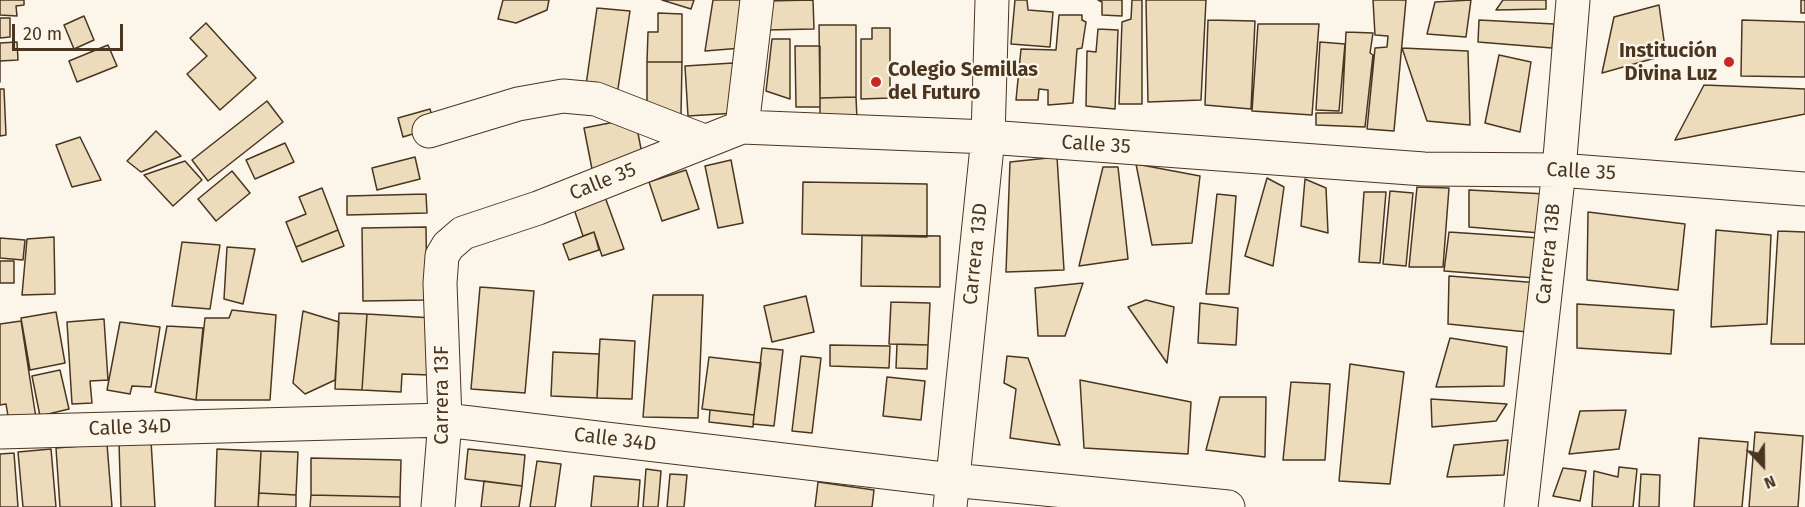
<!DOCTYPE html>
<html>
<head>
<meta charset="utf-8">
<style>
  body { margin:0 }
  #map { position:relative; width:1805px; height:507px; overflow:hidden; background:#fbf6e9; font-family:"Fira Sans",sans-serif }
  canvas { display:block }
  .north { position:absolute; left:1733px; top:435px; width:60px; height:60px; -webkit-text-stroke:4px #fbf6e9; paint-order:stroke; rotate:158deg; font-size:16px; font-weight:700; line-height:24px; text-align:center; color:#4a3520 }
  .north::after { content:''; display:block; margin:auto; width:21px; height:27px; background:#4a3520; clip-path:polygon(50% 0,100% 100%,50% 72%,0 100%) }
  .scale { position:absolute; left:12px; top:24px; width:111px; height:27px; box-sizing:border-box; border:3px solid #4a3520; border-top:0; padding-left:8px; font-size:18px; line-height:21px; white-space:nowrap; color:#4a3520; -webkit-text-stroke:4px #fbf6e9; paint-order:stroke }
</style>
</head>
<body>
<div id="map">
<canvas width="1805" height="507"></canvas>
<div class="north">N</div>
<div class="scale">20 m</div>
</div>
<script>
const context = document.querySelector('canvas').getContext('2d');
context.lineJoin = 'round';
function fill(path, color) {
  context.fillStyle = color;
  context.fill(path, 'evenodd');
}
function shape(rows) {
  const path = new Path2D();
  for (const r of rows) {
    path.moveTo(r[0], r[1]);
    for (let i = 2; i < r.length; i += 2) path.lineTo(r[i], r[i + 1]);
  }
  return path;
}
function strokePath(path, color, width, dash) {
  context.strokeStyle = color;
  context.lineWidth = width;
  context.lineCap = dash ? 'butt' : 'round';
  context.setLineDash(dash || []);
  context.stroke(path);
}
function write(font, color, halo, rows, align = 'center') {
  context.font = font + ' "Fira Sans",sans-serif';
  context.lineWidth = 4.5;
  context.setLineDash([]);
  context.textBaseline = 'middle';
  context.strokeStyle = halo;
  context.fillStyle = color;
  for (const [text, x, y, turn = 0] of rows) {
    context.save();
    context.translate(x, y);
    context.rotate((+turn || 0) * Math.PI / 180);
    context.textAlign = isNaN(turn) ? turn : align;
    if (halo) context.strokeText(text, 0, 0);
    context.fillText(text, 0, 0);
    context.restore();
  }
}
const building = shape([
  [0,0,24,0,24,5,16,6,17,16,0,15,0,0],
  [503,0,549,0,547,10,516,23,498,19,503,0],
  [662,0,694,0,691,9,662,0],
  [713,0,747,0,742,48,705,51,713,0],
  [813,0,814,29,766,30,766,1,813,0],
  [1015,0,1027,0,1028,10,1053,12,1050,47,1011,44,1015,0],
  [1122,0,1122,16,1102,15,1102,2,1098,0,1122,0],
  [1132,0,1142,0,1142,104,1119,104,1122,22,1131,19,1132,0],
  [1146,0,1206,0,1201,100,1148,102,1146,0],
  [1373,0,1406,0,1394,131,1367,129,1375,48,1387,47,1388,36,1375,35,1373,0],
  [1471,0,1466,37,1427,34,1435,2,1471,0],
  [1503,0,1546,0,1546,9,1496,10,1503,0],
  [1801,0,1805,0,1805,13,1801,13,1801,0],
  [1659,5,1666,55,1602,73,1614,17,1659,5],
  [597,8,630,11,617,95,585,92,597,8],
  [658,13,682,14,682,62,647,62,648,32,658,32,658,13],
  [1059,15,1082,15,1082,20,1086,22,1082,48,1077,49,1073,103,1048,105,1048,90,1039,89,1038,100,1016,100,1021,49,1056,50,1059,15],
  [84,16,94,40,74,49,64,25,84,16],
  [0,18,10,18,10,37,0,38,0,18],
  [1208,20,1255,21,1251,109,1205,105,1208,20],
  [1479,20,1554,24,1552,48,1478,42,1479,20],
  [1742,20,1805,22,1805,77,1741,76,1742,20],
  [206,23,256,78,220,110,187,74,207,56,190,38,206,23],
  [1258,24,1319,24,1312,115,1252,111,1258,24],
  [819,25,856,25,856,97,820,98,819,25],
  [872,28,890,28,890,98,861,99,861,39,872,39,872,28],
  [1098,29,1118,30,1115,109,1086,106,1087,51,1096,52,1098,29],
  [1346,32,1373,33,1370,53,1373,55,1365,127,1316,125,1316,113,1342,113,1346,32],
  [772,39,790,39,790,99,766,91,772,39],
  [17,42,18,60,0,61,0,82,0,43,17,42],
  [1320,42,1345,44,1339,111,1316,110,1320,42],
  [108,45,117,66,77,82,69,61,108,45],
  [795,46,820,46,820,107,796,107,795,46],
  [1402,48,1468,51,1470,125,1427,121,1402,48],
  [1499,55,1531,62,1520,132,1485,123,1499,55],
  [647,62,682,62,681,115,647,116,647,62],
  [733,63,736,113,688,116,685,66,733,63],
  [1704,85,1805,89,1805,114,1675,140,1704,85],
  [0,89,4,89,6,135,0,136,0,89],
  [856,97,857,120,820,121,820,98,856,97],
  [267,101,283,122,208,181,192,160,267,101],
  [430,109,435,127,403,137,398,118,430,109],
  [635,118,643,159,592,169,584,128,635,118],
  [156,131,181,156,141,172,127,161,156,131],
  [80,137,101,180,72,187,56,145,80,137],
  [285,143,294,162,255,179,246,160,285,143],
  [415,157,420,179,377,190,372,168,415,157],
  [1057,157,1064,270,1006,272,1010,162,1057,157],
  [731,160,743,223,718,228,705,166,731,160],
  [185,161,202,180,173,206,144,175,185,161],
  [1136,164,1200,176,1192,243,1152,245,1136,164],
  [1103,167,1118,167,1128,259,1079,266,1103,167],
  [686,170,699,209,662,221,649,182,686,170],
  [232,171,250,193,216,221,198,199,232,171],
  [1267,178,1284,187,1273,266,1245,256,1267,178],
  [1305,179,1326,188,1328,233,1301,226,1305,179],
  [803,182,927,184,927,237,802,234,803,182],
  [1417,187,1449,188,1443,267,1409,267,1417,187],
  [322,188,338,230,296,247,286,222,306,214,299,197,322,188],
  [1469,190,1546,194,1540,233,1469,227,1469,190],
  [1390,191,1413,193,1406,266,1383,264,1390,191],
  [1364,192,1386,192,1380,263,1359,262,1364,192],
  [426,194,427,213,347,215,347,196,426,194],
  [1217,194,1236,196,1229,294,1206,294,1217,194],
  [605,197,624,249,602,256,594,232,583,236,574,209,605,197],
  [1588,212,1685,224,1678,290,1587,280,1588,212],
  [426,227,427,300,363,301,362,228,426,227],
  [338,230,344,246,302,262,296,247,338,230],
  [1716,230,1771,235,1767,324,1711,327,1716,230],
  [1778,231,1805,232,1805,344,1771,344,1778,231],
  [594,232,599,250,569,260,563,244,594,232],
  [1449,232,1539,238,1535,278,1444,271,1449,232],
  [862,235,940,236,940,287,861,286,862,235],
  [54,237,55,294,22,295,27,239,54,237],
  [0,238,25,240,23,260,0,258,0,238],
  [182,242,220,245,210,309,172,306,182,242],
  [227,247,255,249,243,304,224,299,227,247],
  [0,261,14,261,14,283,0,283,0,261],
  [1449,276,1540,283,1537,333,1448,324,1449,276],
  [1083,283,1065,336,1038,336,1035,288,1083,283],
  [480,287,534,291,525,393,471,389,480,287],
  [653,295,703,295,698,418,643,417,653,295],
  [806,296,814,332,772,342,764,306,806,296],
  [1146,300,1174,307,1167,363,1128,307,1146,300],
  [891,302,930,303,928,345,889,344,891,302],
  [1200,303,1238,308,1236,345,1198,343,1200,303],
  [1577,304,1674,310,1671,354,1577,348,1577,304],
  [232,310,276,315,270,400,196,400,205,318,229,318,232,310],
  [303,311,339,322,335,380,305,394,293,383,303,311],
  [56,312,65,363,30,370,21,318,56,312],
  [339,313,367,314,362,390,335,389,339,313],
  [367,314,433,318,430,375,402,374,401,392,362,390,367,314],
  [104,319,108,380,90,381,92,403,72,404,67,322,104,319],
  [21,321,36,418,9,422,6,404,0,405,0,324,21,321],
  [120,322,160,327,151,387,132,386,130,394,107,390,120,322],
  [167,326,203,328,196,400,155,392,167,326],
  [1450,338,1507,347,1504,386,1436,387,1450,338],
  [600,339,635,341,632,399,597,398,600,339],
  [897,344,928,345,927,369,896,368,897,344],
  [830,345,890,346,889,368,830,366,830,345],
  [762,348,783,350,774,426,753,424,762,348],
  [553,352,599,354,597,398,551,396,553,352],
  [801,356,821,358,812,433,792,431,801,356],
  [1007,356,1028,358,1060,445,1010,438,1016,389,1004,383,1007,356],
  [709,357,761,363,754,415,702,409,709,357],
  [1350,364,1404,372,1390,484,1339,481,1350,364],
  [60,370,69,409,40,416,32,376,60,370],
  [887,377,925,381,921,420,883,416,887,377],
  [1080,380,1191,402,1188,454,1084,448,1080,380],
  [1291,382,1330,384,1325,460,1283,460,1291,382],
  [1220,397,1266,397,1265,457,1206,450,1220,397],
  [1431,399,1507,404,1496,421,1432,427,1431,399],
  [710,410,754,415,753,427,709,422,710,410],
  [1626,410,1619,449,1569,454,1580,411,1626,410],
  [1755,432,1803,436,1798,507,1749,507,1755,432],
  [1699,438,1748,442,1742,507,1694,507,1699,438],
  [1508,440,1504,475,1447,477,1454,445,1508,440],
  [151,441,155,507,121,507,119,443,151,441],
  [107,444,112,507,60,507,56,448,107,444],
  [51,449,56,507,23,507,18,452,51,449],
  [217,449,261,451,258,507,215,507,217,449],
  [468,449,525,455,522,486,465,479,468,449],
  [261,451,298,452,296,495,259,493,261,451],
  [14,453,18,507,0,507,0,454,14,453],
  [311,458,401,460,400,497,311,495,311,458],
  [537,461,561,464,555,507,530,507,537,461],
  [1619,467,1637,469,1633,507,1592,507,1594,471,1618,477,1619,467],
  [1563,468,1586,471,1580,501,1553,496,1563,468],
  [646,469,661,471,658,507,643,507,646,469],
  [670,474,687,475,684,507,667,507,670,474],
  [1641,474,1660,475,1659,507,1639,507,1641,474],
  [594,476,640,480,638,507,591,507,594,476],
  [484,481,522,486,519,507,481,507,484,481],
  [818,482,874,490,872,507,815,507,818,482],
  [259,493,296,495,296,507,258,507,259,493],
  [311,495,400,497,400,507,310,507,311,495]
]);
const minor = shape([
  [742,127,757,0],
  [429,131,518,104,563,96,596,99,704,141],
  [0,432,445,420,952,480,1228,507],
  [438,507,445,420,440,283,442,256,448,246,463,233,538,208,742,127,988,137,1424,169,1559,170,1805,189],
  [950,507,988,137,992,0],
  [1521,507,1559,170,1573,0]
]);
const markers = [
  [1729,62,6,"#c62828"],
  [876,82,6,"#c62828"]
];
const poiNames = [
  ["Institución",1717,51],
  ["Divina Luz",1717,74],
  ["Colegio Semillas",888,70,"left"],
  ["del Futuro",888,93,"left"]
];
const streetNames = [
  ["Calle 35",1096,145,4],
  ["Calle 35",1581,172,3],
  ["Calle 35",603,182,-22],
  ["Carrera 13D",976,254,-84],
  ["Carrera 13B",1549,254,-84],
  ["Carrera 13F",442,395,-90],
  ["Calle 34D",130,428,-2],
  ["Calle 34D",615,440,7]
];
fill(building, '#ecdcbc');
strokePath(building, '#4a3520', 1.5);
strokePath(minor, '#4a3520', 35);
strokePath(minor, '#fbf6e9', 33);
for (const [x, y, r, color] of markers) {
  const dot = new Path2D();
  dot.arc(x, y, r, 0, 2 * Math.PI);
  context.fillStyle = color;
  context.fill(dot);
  strokePath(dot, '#fbf6e9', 2);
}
write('bold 20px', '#4a3520', '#fbf6e9', poiNames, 'right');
write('20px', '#4a3520', '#fbf6e9', streetNames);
</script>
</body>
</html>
